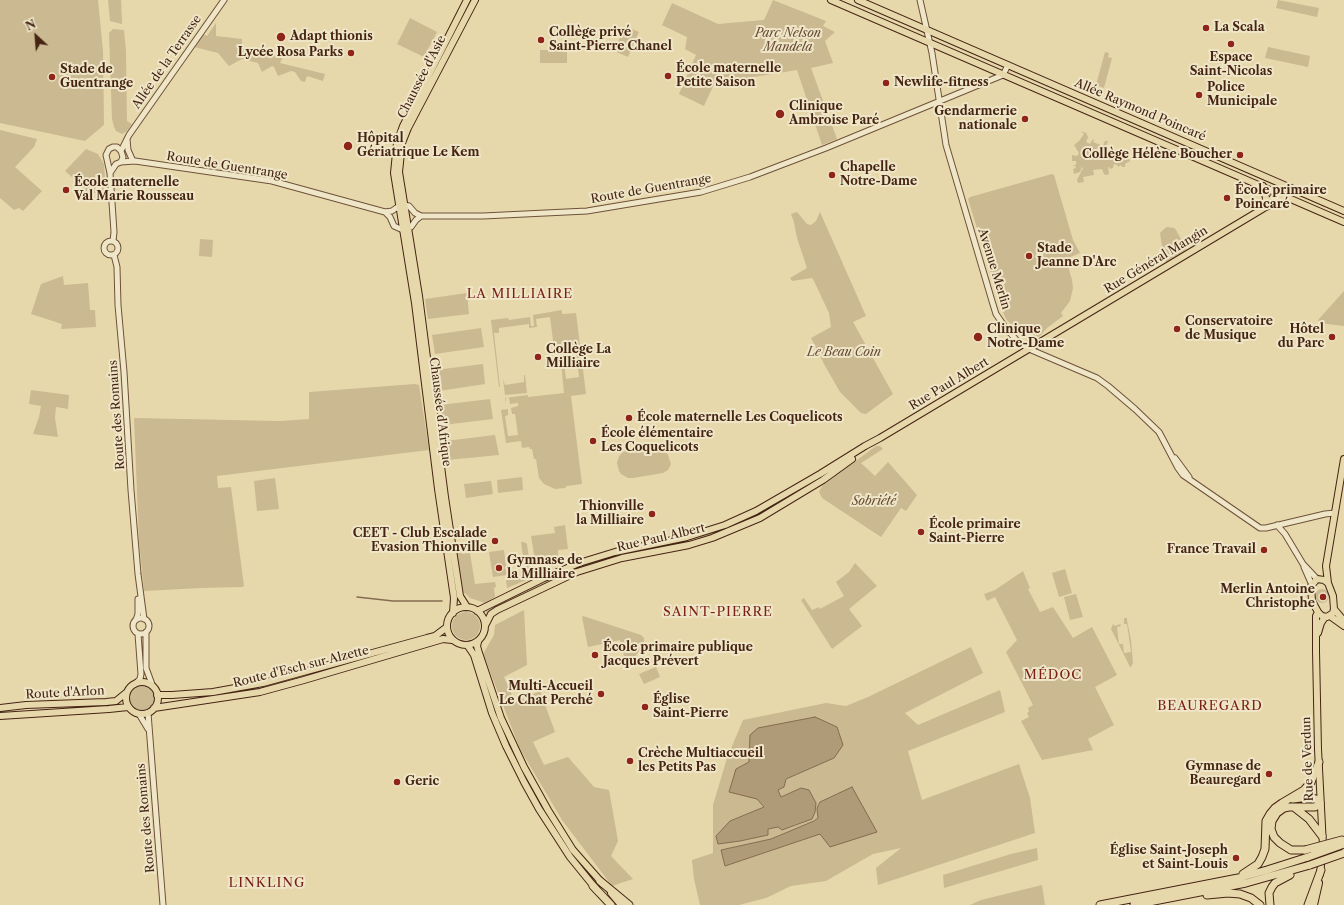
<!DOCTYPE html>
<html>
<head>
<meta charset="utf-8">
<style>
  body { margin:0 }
  #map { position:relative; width:1344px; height:905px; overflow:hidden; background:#e7d8ab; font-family:"Libre Caslon Text",serif }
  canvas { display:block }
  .north { position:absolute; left:16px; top:16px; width:40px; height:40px; -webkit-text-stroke:3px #efe6c8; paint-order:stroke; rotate:334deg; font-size:11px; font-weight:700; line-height:16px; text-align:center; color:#452414 }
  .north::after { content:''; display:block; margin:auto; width:14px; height:18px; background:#452414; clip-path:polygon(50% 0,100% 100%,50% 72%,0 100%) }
</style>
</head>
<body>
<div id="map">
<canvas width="1344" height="905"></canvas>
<div class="north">N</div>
</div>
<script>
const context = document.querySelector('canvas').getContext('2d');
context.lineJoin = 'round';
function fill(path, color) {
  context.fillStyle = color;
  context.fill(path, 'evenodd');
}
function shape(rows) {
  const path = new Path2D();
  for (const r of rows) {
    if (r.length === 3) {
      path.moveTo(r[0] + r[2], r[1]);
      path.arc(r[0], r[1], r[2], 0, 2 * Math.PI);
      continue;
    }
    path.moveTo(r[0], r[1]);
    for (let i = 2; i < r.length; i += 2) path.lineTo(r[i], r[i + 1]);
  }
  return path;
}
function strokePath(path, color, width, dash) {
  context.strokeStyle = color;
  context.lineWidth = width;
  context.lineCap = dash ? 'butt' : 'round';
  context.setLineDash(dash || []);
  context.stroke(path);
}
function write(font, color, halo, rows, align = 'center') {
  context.font = font + ' "Libre Caslon Text",serif';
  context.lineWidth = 4;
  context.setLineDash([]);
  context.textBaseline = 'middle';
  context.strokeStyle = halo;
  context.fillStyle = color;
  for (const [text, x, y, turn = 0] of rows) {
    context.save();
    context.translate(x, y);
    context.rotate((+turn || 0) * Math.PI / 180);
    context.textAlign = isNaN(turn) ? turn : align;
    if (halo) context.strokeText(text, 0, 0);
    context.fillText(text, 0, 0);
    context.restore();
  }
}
const green = shape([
  [0,0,98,0,103,51,104,125,85,141,0,123],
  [108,0,121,0,122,24,110,21],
  [773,0,826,21,823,26,835,32,825,41,833,63,811,68,837,139,822,145,797,70,729,81,715,82,704,106,679,94,696,55,685,49,687,37,662,25,672,3,718,24,764,20],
  [1278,0,1319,8,1317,17,1276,8],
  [410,18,437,32,424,57,397,44],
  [216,23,216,36,242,39,242,47,283,57,280,63,325,74,323,81,307,76,305,82,301,81,295,72,291,71,278,76,274,67,272,66,262,72,258,63,242,59,229,66,218,53,194,47,203,34,207,36],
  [625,26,639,32,628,57,614,51],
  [113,29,124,30,126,51,127,121,132,124,127,131,122,134,116,131,114,127,112,119,109,33],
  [1268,47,1310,56,1308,67,1265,58],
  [540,50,567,50,567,63,540,63],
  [1105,52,1109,53,1108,57,1112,58,1104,88,1096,85],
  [0,130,37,139,34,147,15,167,42,191,23,211,19,208,14,210,0,198],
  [1081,131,1086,133,1088,137,1086,142,1090,144,1093,139,1094,140,1093,142,1103,146,1105,141,1108,141,1103,155,1128,156,1130,161,1125,164,1125,167,1122,167,1121,165,1118,167,1117,165,1114,164,1113,168,1110,169,1109,167,1108,167,1109,174,1106,175,1104,174,1102,169,1093,170,1094,175,1083,177,1084,182,1078,183,1077,180,1083,168,1082,167,1080,172,1074,174,1073,169,1076,168,1075,166,1072,165,1076,165,1076,161,1072,161,1072,155,1077,156,1079,153,1074,145,1079,141,1084,134],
  [86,149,98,154,104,164,106,192,81,194,80,184,65,171],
  [1052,174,1054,175,1073,240,1080,253,1066,259,1072,280,1073,288,1070,301,1061,313,1063,316,1047,328,1040,336,1030,342,1015,329,1006,319,1002,310,968,199,970,197],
  [797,212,807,224,811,225,816,221,820,212,866,316,853,322,893,394,866,414,861,413,840,392,824,364,811,338,831,327,829,313,814,281,812,278,792,281,790,278,807,268,797,238,794,222,791,214],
  [1167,227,1174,228,1176,230,1186,248,1186,250,1169,262,1166,262,1164,259,1160,233,1164,229],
  [200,239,213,240,212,257,199,256],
  [63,276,64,285,88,283,90,310,95,310,96,327,61,329,62,324,31,314,41,284],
  [1344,291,1344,326,1319,323,1318,320],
  [467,293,469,314,428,319,425,299],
  [562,310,562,314,576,313,586,394,571,396,582,484,567,486,565,488,555,489,544,484,539,478,536,459,534,459,532,449,530,449,529,447,522,448,521,441,506,443,501,410,508,409,508,415,505,416,508,436,518,435,515,414,512,414,511,408,518,406,518,403,510,404,509,398,506,398,506,404,505,398,528,395,528,397,564,393,561,363,564,363,566,379,579,377,576,351,570,352,570,347,572,347,572,346,554,348,550,317,536,319,537,327,529,328,529,324,499,328,499,333,494,333,500,387,499,387,491,320,508,318,509,320,530,317,531,326,534,326,533,315],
  [481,328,484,347,435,354,432,335],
  [483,364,485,384,439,391,435,370],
  [524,375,525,375,527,393,505,395,503,379,505,385,524,382],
  [415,384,419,385,429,450,217,476,218,488,231,487,244,586,242,587,201,588,144,591,139,541,134,418,280,421,309,419,309,392],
  [31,390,69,395,68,409,56,407,55,418,58,437,33,434,39,417,41,406,29,404],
  [490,399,493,419,443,425,440,405],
  [495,435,499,455,447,460,445,441],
  [656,444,663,445,668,455,671,464,668,470,663,473,633,478,628,478,621,474,619,471,617,463,619,456,623,452,630,449,629,452,654,448],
  [876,446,880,446,883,449,861,463,875,476,888,462,917,495,906,511,901,508,881,537,822,498,819,492,822,486],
  [522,477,523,490,498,493,497,480],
  [275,478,279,509,257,511,254,481],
  [491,481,493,494,466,498,464,484],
  [800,488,802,490,757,516,701,539,701,536,726,527],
  [565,525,568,549,558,550,558,556,535,560,531,536,555,533,554,527],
  [687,539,688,541,682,543,611,559,577,569,498,606,487,614,485,610,576,566,606,557],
  [521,542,524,542,527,544,531,574,529,579,507,588,506,580,526,577],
  [459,546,462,554,470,553,475,584,495,582,496,587,494,588,495,597,485,603,470,598,466,594,463,593,455,547],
  [504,550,507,575,493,577,489,552],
  [855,563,877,586,849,609,862,626,832,649,801,600,804,598,812,610,819,607,820,609,844,596,836,582,849,572],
  [1065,569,1072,593,1059,597,1052,573],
  [1023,571,1030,588,1028,589,1040,612,1053,607,1073,638,1092,627,1117,675,1095,687,1114,725,1088,739,1093,750,1042,760,1021,721,1029,717,1027,713,1029,712,1028,708,1033,705,1006,652,1017,640,995,597,987,601,984,594,995,590],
  [1322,596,7],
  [1076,594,1083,617,1070,620,1064,597],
  [524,610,527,665,504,677,515,702,540,691,555,732,533,742,544,765,568,757,594,787,609,790,618,841,611,856,633,879,612,886,562,820,520,749,483,654,494,635,495,625],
  [466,626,14],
  [583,616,641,635,644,638,644,645,634,658,626,664,620,640,588,647,582,617],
  [1124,618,1127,618,1127,620,1131,640,1133,663,1131,667,1130,667,1111,629,1113,624,1115,626,1120,624,1119,621,1121,626,1117,627,1119,644,1123,644,1124,653,1131,652,1127,624,1124,624],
  [971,647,983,673,905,713,918,725,1000,690,1005,712,908,751,922,800,1019,764,1030,798,1035,833,878,885,876,868,901,848,873,854,826,881,791,886,766,898,739,905,700,905,694,879,692,860,713,853,713,805,727,758,743,720,826,703,846,706,868,697],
  [833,758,786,779,778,790,781,797,791,792,814,800,816,803,802,823,782,830,778,827,768,829,768,835,740,841,718,844,730,821,764,807,757,799,736,769,749,762],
  [817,808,820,834,725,866,721,850,771,839,814,821,818,818],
  [656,667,660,677,644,684,639,674],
  [142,698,13],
  [1037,848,1038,860,944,888,943,875,1011,854],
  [1042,885,1045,905,970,905,981,900]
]);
const water = shape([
  [815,717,837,727,843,745,834,758,786,779,784,787,778,790,781,797,801,788,809,790,816,803,815,812,812,819,782,830,778,827,768,829,768,835,740,841,718,844,716,836,730,821,764,807,757,799,729,792,736,769,749,762,750,735,758,728,815,717],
  [852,787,877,832,830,847,820,834,725,866,721,850,771,839,814,821,818,818,817,808,820,802,852,787]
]);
const stream = shape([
  [357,597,393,601,442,601]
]);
const minor = shape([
  [920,0,932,53,946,145,992,301,996,314,1005,327,1018,342,1029,349,1097,378,1108,386,1135,409,1159,432,1178,468,1183,475,1260,528,1266,528,1325,514,1335,513],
  [127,139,128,150,132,159],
  [121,151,129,135,224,0],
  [121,162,135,161,272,181,385,212,392,211,399,206,404,205,409,206,415,213,421,216],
  [110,173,116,164,121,162,123,157,121,151,117,147,113,147,109,149,106,155,110,173,114,232,113,241],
  [385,212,390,217,394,226,403,230,411,227,416,220,421,216],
  [421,216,483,216,587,211,701,192,750,177,826,148,1003,75,1008,65],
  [111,248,7],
  [114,255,117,267,118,305,124,372,131,490,138,574,144,619],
  [1175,458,1189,477],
  [1277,525,1285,534,1303,564,1317,579],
  [1304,567,1312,585],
  [141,626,8],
  [136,620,138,614,138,599],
  [146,632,146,668,153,687],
  [135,684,140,679,141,674,138,634],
  [148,713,163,905],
  [139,714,148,729]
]);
const major = shape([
  [831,0,1344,222],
  [858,0,1344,211],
  [1263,186,1266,198,1265,205],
  [1265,204,1282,192],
  [1317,579,1324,580,1328,583,1333,596,1334,609,1333,613,1327,617,1322,616,1318,612,1312,601,1311,586,1317,579],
  [1328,583,1326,566,1344,459],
  [466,626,19],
  [467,607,460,596,445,497,419,296,399,172,402,143,408,128,475,0],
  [1334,609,1344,621],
  [477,611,544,578,579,563,615,552,687,537,725,525,756,511,820,474,865,446,880,438,1264,208,1287,197,1291,188],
  [1318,612,1316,616,1316,651,1318,749,1323,846,1320,874],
  [453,613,454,598,438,489,415,303,394,173,397,143,403,126,467,0],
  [1330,616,1344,626],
  [486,624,491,614,497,610,577,572,622,558,689,545,712,538,760,518,823,480,852,459],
  [1318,633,1321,623,1325,617],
  [478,642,477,646,479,653,501,718,524,767,548,810,573,850,603,884],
  [468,646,474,655,492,713,506,746,524,782,539,809,570,857,596,889],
  [142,698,16],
  [157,695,172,695,213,692,263,683,427,638,435,636,447,627],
  [0,708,26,705,106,702,116,701,127,692],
  [154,708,260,692,304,680,443,639,452,640],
  [0,716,109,709,128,707],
  [611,893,621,905],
  [1314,905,1319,883]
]);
const highway = shape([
  [1293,799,1309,797,1316,799,1320,803,1315,807,1289,807,1284,808,1277,813,1272,821,1271,829,1274,837,1280,843,1291,850,1305,850],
  [1295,808,1309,819,1322,836],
  [1243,874,1258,864,1262,857,1265,849,1266,821,1270,814,1275,808,1282,803,1304,790,1311,782,1319,762],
  [600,881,629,905],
  [593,886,611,905],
  [1207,895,1228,893,1240,894,1251,898,1260,905],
  [1100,905,1238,878,1267,870,1308,857],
  [1134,905,1246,883,1310,865],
  [1270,905,1269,893,1272,887,1275,883,1290,875],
  [1308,905,1321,870]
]);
const highwayBridge = shape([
  [1305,850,1342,840,1344,841],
  [1308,857,1344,844],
  [1310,865,1344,853]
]);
const markers = [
  [1206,28,4,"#8f2418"],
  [281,37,5,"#8f2418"],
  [541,40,4,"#8f2418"],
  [1231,44,4,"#8f2418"],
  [351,53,4,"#8f2418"],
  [668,76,4,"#8f2418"],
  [52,77,4,"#8f2418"],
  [886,83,4,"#8f2418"],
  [1199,95,4,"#8f2418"],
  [780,114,5,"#8f2418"],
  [1025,119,4,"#8f2418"],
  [348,146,5,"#8f2418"],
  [1240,155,4,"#8f2418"],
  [832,175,4,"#8f2418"],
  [66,190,4,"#8f2418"],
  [1227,198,4,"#8f2418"],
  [1029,256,4,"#8f2418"],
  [1177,329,4,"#8f2418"],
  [978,337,5,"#8f2418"],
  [1332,337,4,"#8f2418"],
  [538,357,4,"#8f2418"],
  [629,418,4,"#8f2418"],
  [593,441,4,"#8f2418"],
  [652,514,4,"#8f2418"],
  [921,532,4,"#8f2418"],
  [495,541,4,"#8f2418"],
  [1264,550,4,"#8f2418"],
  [499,568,4,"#8f2418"],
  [1323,597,4,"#8f2418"],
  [595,655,4,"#8f2418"],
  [601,694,4,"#8f2418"],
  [645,707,4,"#8f2418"],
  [630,761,4,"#8f2418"],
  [1269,774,4,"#8f2418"],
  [397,782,4,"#8f2418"],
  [1236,858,4,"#8f2418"]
];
const poiNames = [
  ["La Scala",1214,28],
  ["Collège privé",549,33],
  ["Saint-Pierre Chanel",549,47],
  ["Adapt thionis",290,37],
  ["Lycée Rosa Parks",343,53,"right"],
  ["Espace",1231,58,"center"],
  ["Saint-Nicolas",1231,72,"center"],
  ["École maternelle",676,69],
  ["Petite Saison",676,83],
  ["Stade de",60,70],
  ["Guentrange",60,84],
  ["Newlife-fitness",894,83],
  ["Police",1207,88],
  ["Municipale",1207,102],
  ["Clinique",789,107],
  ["Ambroise Paré",789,121],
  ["Gendarmerie",1017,112,"right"],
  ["nationale",1017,126,"right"],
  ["Hôpital",357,139],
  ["Gériatrique Le Kem",357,153],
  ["Collège Hélène Boucher",1232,155,"right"],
  ["Chapelle",840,168],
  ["Notre-Dame",840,182],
  ["École maternelle",74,183],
  ["Val Marie Rousseau",74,197],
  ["École primaire",1235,191],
  ["Poincaré",1235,205],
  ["Stade",1037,249],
  ["Jeanne D'Arc",1037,263],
  ["Conservatoire",1185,322],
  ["de Musique",1185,336],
  ["Clinique",987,330],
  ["Notre-Dame",987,344],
  ["Hôtel",1324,330,"right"],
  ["du Parc",1324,344,"right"],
  ["Collège La",546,350],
  ["Milliaire",546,364],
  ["École maternelle Les Coquelicots",637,418],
  ["École élémentaire",601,434],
  ["Les Coquelicots",601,448],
  ["Thionville",644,507,"right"],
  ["la Milliaire",644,521,"right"],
  ["École primaire",929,525],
  ["Saint-Pierre",929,539],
  ["CEET - Club Escalade",487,534,"right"],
  ["Evasion Thionville",487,548,"right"],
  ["France Travail",1256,550,"right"],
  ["Gymnase de",507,561],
  ["la Milliaire",507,575],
  ["Merlin Antoine",1315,590,"right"],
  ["Christophe",1315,604,"right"],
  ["École primaire publique",603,648],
  ["Jacques Prévert",603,662],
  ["Multi-Accueil",593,687,"right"],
  ["Le Chat Perché",593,701,"right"],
  ["Église",653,700],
  ["Saint-Pierre",653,714],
  ["Crèche Multiaccueil",638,754],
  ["les Petits Pas",638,768],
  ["Gymnase de",1261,767,"right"],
  ["Beauregard",1261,781,"right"],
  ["Geric",405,782],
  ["Église Saint-Joseph",1228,851,"right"],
  ["et Saint-Louis",1228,865,"right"]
];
const parkNames = [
  ["Parc Nelson",788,34],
  ["Mandela",788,48],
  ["Le Beau Coin",844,353],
  ["Sobriété",874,502]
];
const streetNames = [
  ["Allée de la Terrasse",167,62,-55],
  ["Chaussée d'Asie",422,77,-63],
  ["Allée Raymond Poincaré",1140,110,23],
  ["Route de Guentrange",227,166,9],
  ["Route de Guentrange",651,189,-10],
  ["Rue Général Mangin",1156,260,-31],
  ["Avenue Merlin",994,269,73],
  ["Rue Paul Albert",949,384,-31],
  ["Chaussée d'Afrique",440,412,83],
  ["Route des Romains",117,415,-94],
  ["Rue Paul Albert",661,538,-13],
  ["Route d'Esch sur Alzette",301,667,-14],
  ["Route d'Arlon",65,693,-3],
  ["Rue de Verdun",1308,759,-92],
  ["Route des Romains",146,818,-95]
];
const neighbourhoodNames = [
  ["LA MILLIAIRE",520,294],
  ["SAINT-PIERRE",718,612],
  ["MÉDOC",1053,675],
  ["BEAUREGARD",1210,706],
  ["LINKLING",267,883]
];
fill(green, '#cbb991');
fill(water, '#b09b78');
strokePath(water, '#856b50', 1);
strokePath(stream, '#856b50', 1.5);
strokePath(minor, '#6e513a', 7);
strokePath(major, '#452414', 8);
strokePath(highway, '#452414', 9);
strokePath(minor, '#efe6c8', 5);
strokePath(major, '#e7d8ab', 6);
strokePath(highway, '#e7d8ab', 7);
strokePath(highwayBridge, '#452414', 9, []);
strokePath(highwayBridge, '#e7d8ab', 7);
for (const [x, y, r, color] of markers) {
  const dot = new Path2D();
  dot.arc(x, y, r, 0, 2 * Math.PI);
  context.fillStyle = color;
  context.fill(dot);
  strokePath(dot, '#efe6c8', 1.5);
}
write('bold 12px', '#452414', '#efe6c8', poiNames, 'left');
write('italic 12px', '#664933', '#efe6c8', parkNames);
write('12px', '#452414', '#efe6c8', streetNames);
context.letterSpacing = '1px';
write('13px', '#7a1f14', '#efe6c8', neighbourhoodNames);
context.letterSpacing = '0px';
</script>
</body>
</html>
